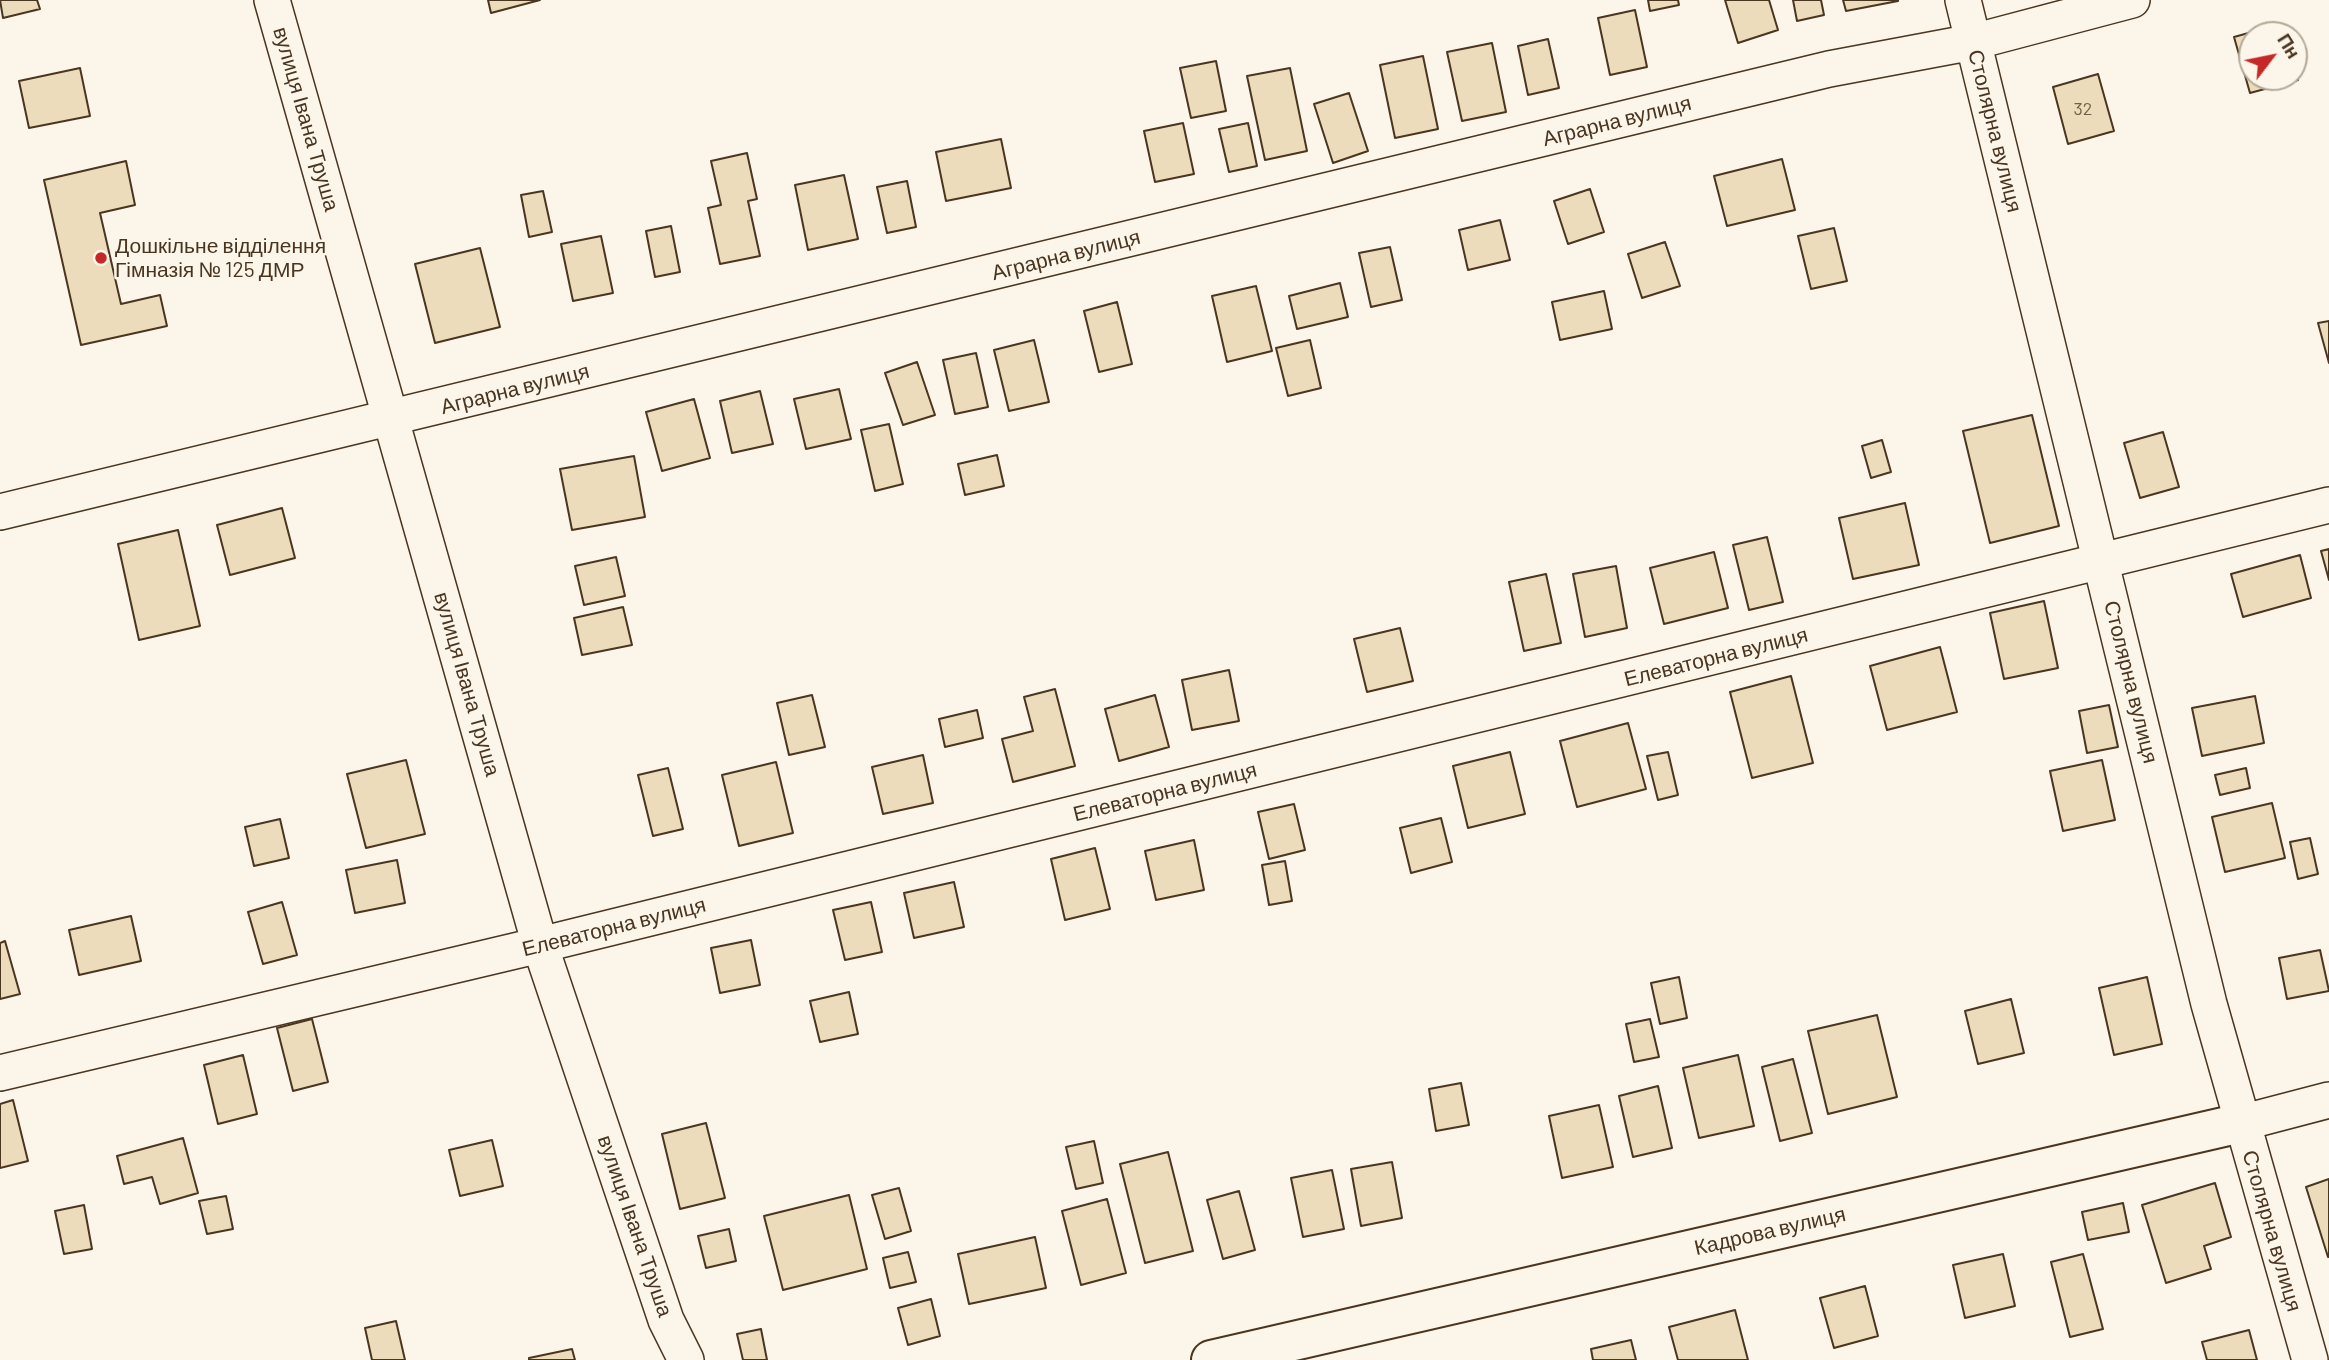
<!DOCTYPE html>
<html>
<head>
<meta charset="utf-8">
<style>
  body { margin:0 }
  #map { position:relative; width:2329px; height:1360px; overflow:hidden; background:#fbf6e9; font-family:Barlow,sans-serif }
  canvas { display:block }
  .north { position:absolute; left:2238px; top:21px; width:70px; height:70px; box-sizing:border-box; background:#fbf6e9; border:2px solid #b4a999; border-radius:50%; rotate:58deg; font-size:19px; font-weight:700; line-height:28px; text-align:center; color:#4a3520 }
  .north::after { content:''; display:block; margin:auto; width:24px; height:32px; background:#c62828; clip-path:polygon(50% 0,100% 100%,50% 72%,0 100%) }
</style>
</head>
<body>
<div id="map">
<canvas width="2329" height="1360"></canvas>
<div class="north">Пн</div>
</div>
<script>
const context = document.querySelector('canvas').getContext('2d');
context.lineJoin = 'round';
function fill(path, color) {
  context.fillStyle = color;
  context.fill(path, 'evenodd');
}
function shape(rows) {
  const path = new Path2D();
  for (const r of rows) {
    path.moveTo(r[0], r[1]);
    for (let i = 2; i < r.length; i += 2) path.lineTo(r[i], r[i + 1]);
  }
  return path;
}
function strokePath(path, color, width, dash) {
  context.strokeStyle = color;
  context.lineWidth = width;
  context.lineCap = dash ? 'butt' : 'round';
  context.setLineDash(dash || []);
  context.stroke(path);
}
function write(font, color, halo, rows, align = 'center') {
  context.font = font + ' Barlow,sans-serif';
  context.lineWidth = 5;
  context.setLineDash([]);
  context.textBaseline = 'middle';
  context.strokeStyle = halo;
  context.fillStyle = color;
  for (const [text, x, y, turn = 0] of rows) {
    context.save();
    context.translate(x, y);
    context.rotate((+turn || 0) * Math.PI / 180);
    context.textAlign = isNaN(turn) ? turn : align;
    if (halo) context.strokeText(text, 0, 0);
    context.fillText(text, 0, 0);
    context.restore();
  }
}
const building = shape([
  [0,0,37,0,40,9,3,18,0,0],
  [488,0,540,0,491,13,488,0],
  [1648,0,1678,0,1679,5,1650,11,1648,0],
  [1725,0,1769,0,1778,30,1738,43,1725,0],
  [1793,0,1821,0,1824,15,1797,21,1793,0],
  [1843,0,1898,0,1898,1,1846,11,1843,0],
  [1635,10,1647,67,1610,75,1598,18,1635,10],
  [2281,24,2285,35,2252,35,2252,77,2294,77,2294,67,2298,80,2250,93,2234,37,2281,24],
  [1548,39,1559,88,1528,95,1518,46,1548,39],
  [1492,43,1506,112,1462,121,1447,52,1492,43],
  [1423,56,1438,129,1395,138,1380,65,1423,56],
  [1216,61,1226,111,1191,118,1180,68,1216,61],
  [80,68,90,116,29,128,19,81,80,68],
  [1290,68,1307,151,1265,160,1247,76,1290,68],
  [2098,74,2114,131,2068,144,2053,87,2098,74],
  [1349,93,1368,151,1333,163,1314,104,1349,93],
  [1183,123,1194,174,1155,182,1144,131,1183,123],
  [1248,123,1257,166,1229,172,1219,129,1248,123],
  [1001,139,1011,188,946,201,936,152,1001,139],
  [747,153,757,199,748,201,760,256,720,264,708,208,721,205,711,161,747,153],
  [1782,159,1795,210,1727,226,1714,176,1782,159],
  [126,161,135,205,100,213,121,304,160,295,167,326,81,345,44,180,126,161],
  [844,175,858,239,808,250,795,185,844,175],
  [907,181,916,227,887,233,877,187,907,181],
  [1590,189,1604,232,1568,244,1554,201,1590,189],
  [543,191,552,232,529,237,521,195,543,191],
  [1500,220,1510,260,1468,270,1459,230,1500,220],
  [671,226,680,272,655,277,646,231,671,226],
  [1834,228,1847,281,1811,289,1798,236,1834,228],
  [601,236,613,293,573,301,561,244,601,236],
  [1665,242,1680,286,1642,298,1628,254,1665,242],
  [1390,247,1402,300,1371,307,1359,253,1390,247],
  [480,248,500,327,435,343,415,264,480,248],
  [1340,283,1348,317,1297,329,1289,296,1340,283],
  [1256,286,1272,351,1227,362,1212,296,1256,286],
  [1604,291,1612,329,1560,340,1552,302,1604,291],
  [1117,302,1132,364,1099,372,1084,311,1117,302],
  [2329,321,2329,363,2318,323,2329,321],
  [1034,340,1049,402,1009,411,994,350,1034,340],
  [1310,340,1321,388,1288,396,1276,348,1310,340],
  [976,353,988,407,955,414,943,360,976,353],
  [917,362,935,415,903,425,885,373,917,362],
  [839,389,851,439,806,449,794,399,839,389],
  [760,391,773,444,732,453,720,401,760,391],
  [694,399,710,458,662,471,646,412,694,399],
  [2032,415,2059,526,1990,543,1963,431,2032,415],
  [889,424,903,484,875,491,861,430,889,424],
  [2163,432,2179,487,2140,498,2124,443,2163,432],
  [1882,440,1891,472,1871,478,1862,446,1882,440],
  [997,455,1004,486,965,495,958,464,997,455],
  [634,456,645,517,572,530,560,469,634,456],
  [1905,503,1919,565,1853,579,1839,518,1905,503],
  [282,508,295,558,230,575,217,525,282,508],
  [178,530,200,626,139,640,118,544,178,530],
  [1767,537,1783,602,1749,610,1733,545,1767,537],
  [2329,549,2329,580,2321,551,2329,549],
  [1714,552,1728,608,1664,624,1650,568,1714,552],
  [2300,555,2311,598,2243,617,2231,574,2300,555],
  [616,557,625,596,584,605,575,566,616,557],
  [1616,566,1627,628,1585,637,1573,574,1616,566],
  [1546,574,1561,643,1524,651,1509,582,1546,574],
  [2044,601,2058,668,2004,679,1990,613,2044,601],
  [623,607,632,645,582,655,574,618,623,607],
  [1400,628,1413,681,1367,692,1354,639,1400,628],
  [1940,647,1957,712,1887,730,1870,666,1940,647],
  [1229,670,1239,721,1192,730,1182,680,1229,670],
  [1791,676,1813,763,1752,778,1730,692,1791,676],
  [1055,689,1075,766,1013,782,1002,739,1033,731,1024,697,1055,689],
  [812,695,825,747,789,755,777,703,812,695],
  [1155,695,1169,747,1119,761,1105,709,1155,695],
  [2255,696,2264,743,2202,756,2192,708,2255,696],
  [2109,705,2118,747,2087,753,2079,711,2109,705],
  [977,710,983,738,945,747,939,719,977,710],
  [1628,723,1646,789,1577,807,1560,741,1628,723],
  [1510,752,1525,814,1468,828,1453,766,1510,752],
  [1668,752,1678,795,1658,800,1647,756,1668,752],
  [923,755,933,803,883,814,872,767,923,755],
  [406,760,425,834,366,848,347,774,406,760],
  [2102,760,2115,820,2063,831,2050,771,2102,760],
  [776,762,793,833,739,846,722,775,776,762],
  [668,768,683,829,653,836,638,775,668,768],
  [2246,768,2250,788,2220,795,2215,775,2246,768],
  [2272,803,2285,858,2225,872,2212,817,2272,803],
  [1294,804,1305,850,1269,859,1258,812,1294,804],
  [1441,818,1452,862,1411,873,1400,828,1441,818],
  [280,819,289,858,254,866,245,827,280,819],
  [2310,838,2318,874,2298,879,2290,842,2310,838],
  [1194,840,1204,890,1156,900,1145,851,1194,840],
  [1095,848,1110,909,1065,920,1051,859,1095,848],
  [397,860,405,903,355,913,346,870,397,860],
  [1285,861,1292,901,1269,905,1262,865,1285,861],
  [954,882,964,927,914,938,904,893,954,882],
  [282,902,297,955,263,964,248,912,282,902],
  [871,902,882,952,845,960,833,910,871,902],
  [131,916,141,961,79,975,69,930,131,916],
  [751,940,760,985,720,993,711,948,751,940],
  [5,941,20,994,0,999,0,943,5,941],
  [2320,950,2329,991,2287,999,2279,958,2320,950],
  [1679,977,1687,1018,1660,1024,1651,983,1679,977],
  [2147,977,2162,1044,2114,1055,2099,988,2147,977],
  [849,992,858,1034,820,1042,810,1001,849,992],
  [2011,999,2024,1053,1978,1064,1965,1011,2011,999],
  [1877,1015,1897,1097,1828,1114,1808,1031,1877,1015],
  [312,1019,328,1082,293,1091,277,1028,312,1019],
  [1650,1019,1659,1057,1634,1062,1626,1024,1650,1019],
  [243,1055,257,1114,218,1124,204,1065,243,1055],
  [1738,1055,1754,1126,1699,1138,1683,1068,1738,1055],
  [1793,1059,1812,1133,1780,1141,1762,1067,1793,1059],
  [1461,1083,1469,1125,1436,1131,1429,1089,1461,1083],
  [1658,1086,1672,1148,1633,1157,1619,1096,1658,1086],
  [13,1100,28,1161,0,1168,0,1104,13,1100],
  [1599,1105,1613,1167,1562,1178,1549,1116,1599,1105],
  [706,1123,725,1198,680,1209,662,1134,706,1123],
  [183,1138,198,1193,160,1204,152,1177,124,1184,117,1156,183,1138],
  [492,1140,503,1186,460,1196,449,1150,492,1140],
  [1094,1141,1103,1183,1076,1189,1066,1147,1094,1141],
  [1168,1152,1193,1251,1145,1263,1120,1164,1168,1152],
  [1392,1162,1402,1218,1361,1226,1351,1169,1392,1162],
  [1332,1170,1344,1229,1303,1237,1291,1178,1332,1170],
  [2329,1179,2329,1257,2328,1257,2306,1187,2329,1179],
  [2215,1183,2231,1237,2204,1246,2211,1269,2166,1283,2142,1205,2215,1183],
  [899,1188,911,1231,885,1239,872,1195,899,1188],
  [1239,1191,1255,1250,1223,1259,1207,1200,1239,1191],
  [849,1195,867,1269,783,1290,764,1216,849,1195],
  [226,1196,233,1229,207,1234,199,1201,226,1196],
  [1107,1199,1126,1273,1081,1285,1062,1211,1107,1199],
  [2123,1203,2129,1232,2088,1240,2082,1212,2123,1203],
  [84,1205,92,1249,64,1254,55,1211,84,1205],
  [729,1229,736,1261,706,1268,698,1236,729,1229],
  [1035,1237,1046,1288,969,1304,958,1254,1035,1237],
  [908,1252,916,1282,890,1288,883,1258,908,1252],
  [2003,1254,2015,1306,1965,1318,1953,1265,2003,1254],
  [2083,1254,2103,1329,2070,1337,2051,1262,2083,1254],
  [1865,1286,1878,1336,1834,1348,1820,1298,1865,1286],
  [931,1299,940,1336,908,1345,898,1308,931,1299],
  [1735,1310,1748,1360,1678,1360,1669,1327,1735,1310],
  [396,1321,405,1360,372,1360,365,1328,396,1321],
  [761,1329,767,1360,743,1360,737,1334,761,1329],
  [2249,1330,2257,1360,2207,1360,2202,1342,2249,1330],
  [1631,1340,1636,1360,1593,1360,1591,1349,1631,1340],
  [572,1349,575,1360,529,1360,529,1358,572,1349]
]);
const minor = shape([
  [272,0,540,945,666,1320,686,1360],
  [1963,0,2209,1004,2310,1360],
  [0,512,1829,69,1973,42,2132,0],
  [0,1073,540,945,2329,505],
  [2241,1123,2329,1100]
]);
const tertiary = shape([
  [1211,1360,2241,1123]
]);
const markers = [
  [101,258,7,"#c62828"]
];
const numberNames = [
  ["32",2083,109]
];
const streetNames = [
  ["вулиця Івана Труша",306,119,74],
  ["Аграрна вулиця",1617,121,-14],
  ["Столярна вулиця",1995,131,76],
  ["Аграрна вулиця",1066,255,-14],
  ["Аграрна вулиця",515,389,-14],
  ["Елеваторна вулиця",1716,657,-14],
  ["Столярна вулиця",2131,682,76],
  ["вулиця Івана Труша",467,684,74],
  ["Елеваторна вулиця",1165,792,-14],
  ["Елеваторна вулиця",614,927,-14],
  ["вулиця Івана Труша",635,1226,71],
  ["Кадрова вулиця",1770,1231,-13],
  ["Столярна вулиця",2272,1231,74]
];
const poiNames = [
  ["Дошкільне відділення",115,246],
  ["Гімназія № 125 ДМР",115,270]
];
fill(building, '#ecdcbc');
strokePath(building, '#4a3520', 2);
strokePath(minor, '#4a3520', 38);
strokePath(tertiary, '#4a3520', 42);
strokePath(minor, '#fbf6e9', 35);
strokePath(tertiary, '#fbf6e9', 38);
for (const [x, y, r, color] of markers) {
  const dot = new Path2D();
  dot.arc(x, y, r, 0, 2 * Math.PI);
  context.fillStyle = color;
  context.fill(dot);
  strokePath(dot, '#fbf6e9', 2.5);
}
write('18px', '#725f47', null, numberNames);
write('21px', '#4a3520', '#fbf6e9', streetNames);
write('21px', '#4a3520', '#fbf6e9', poiNames, 'left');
</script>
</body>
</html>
